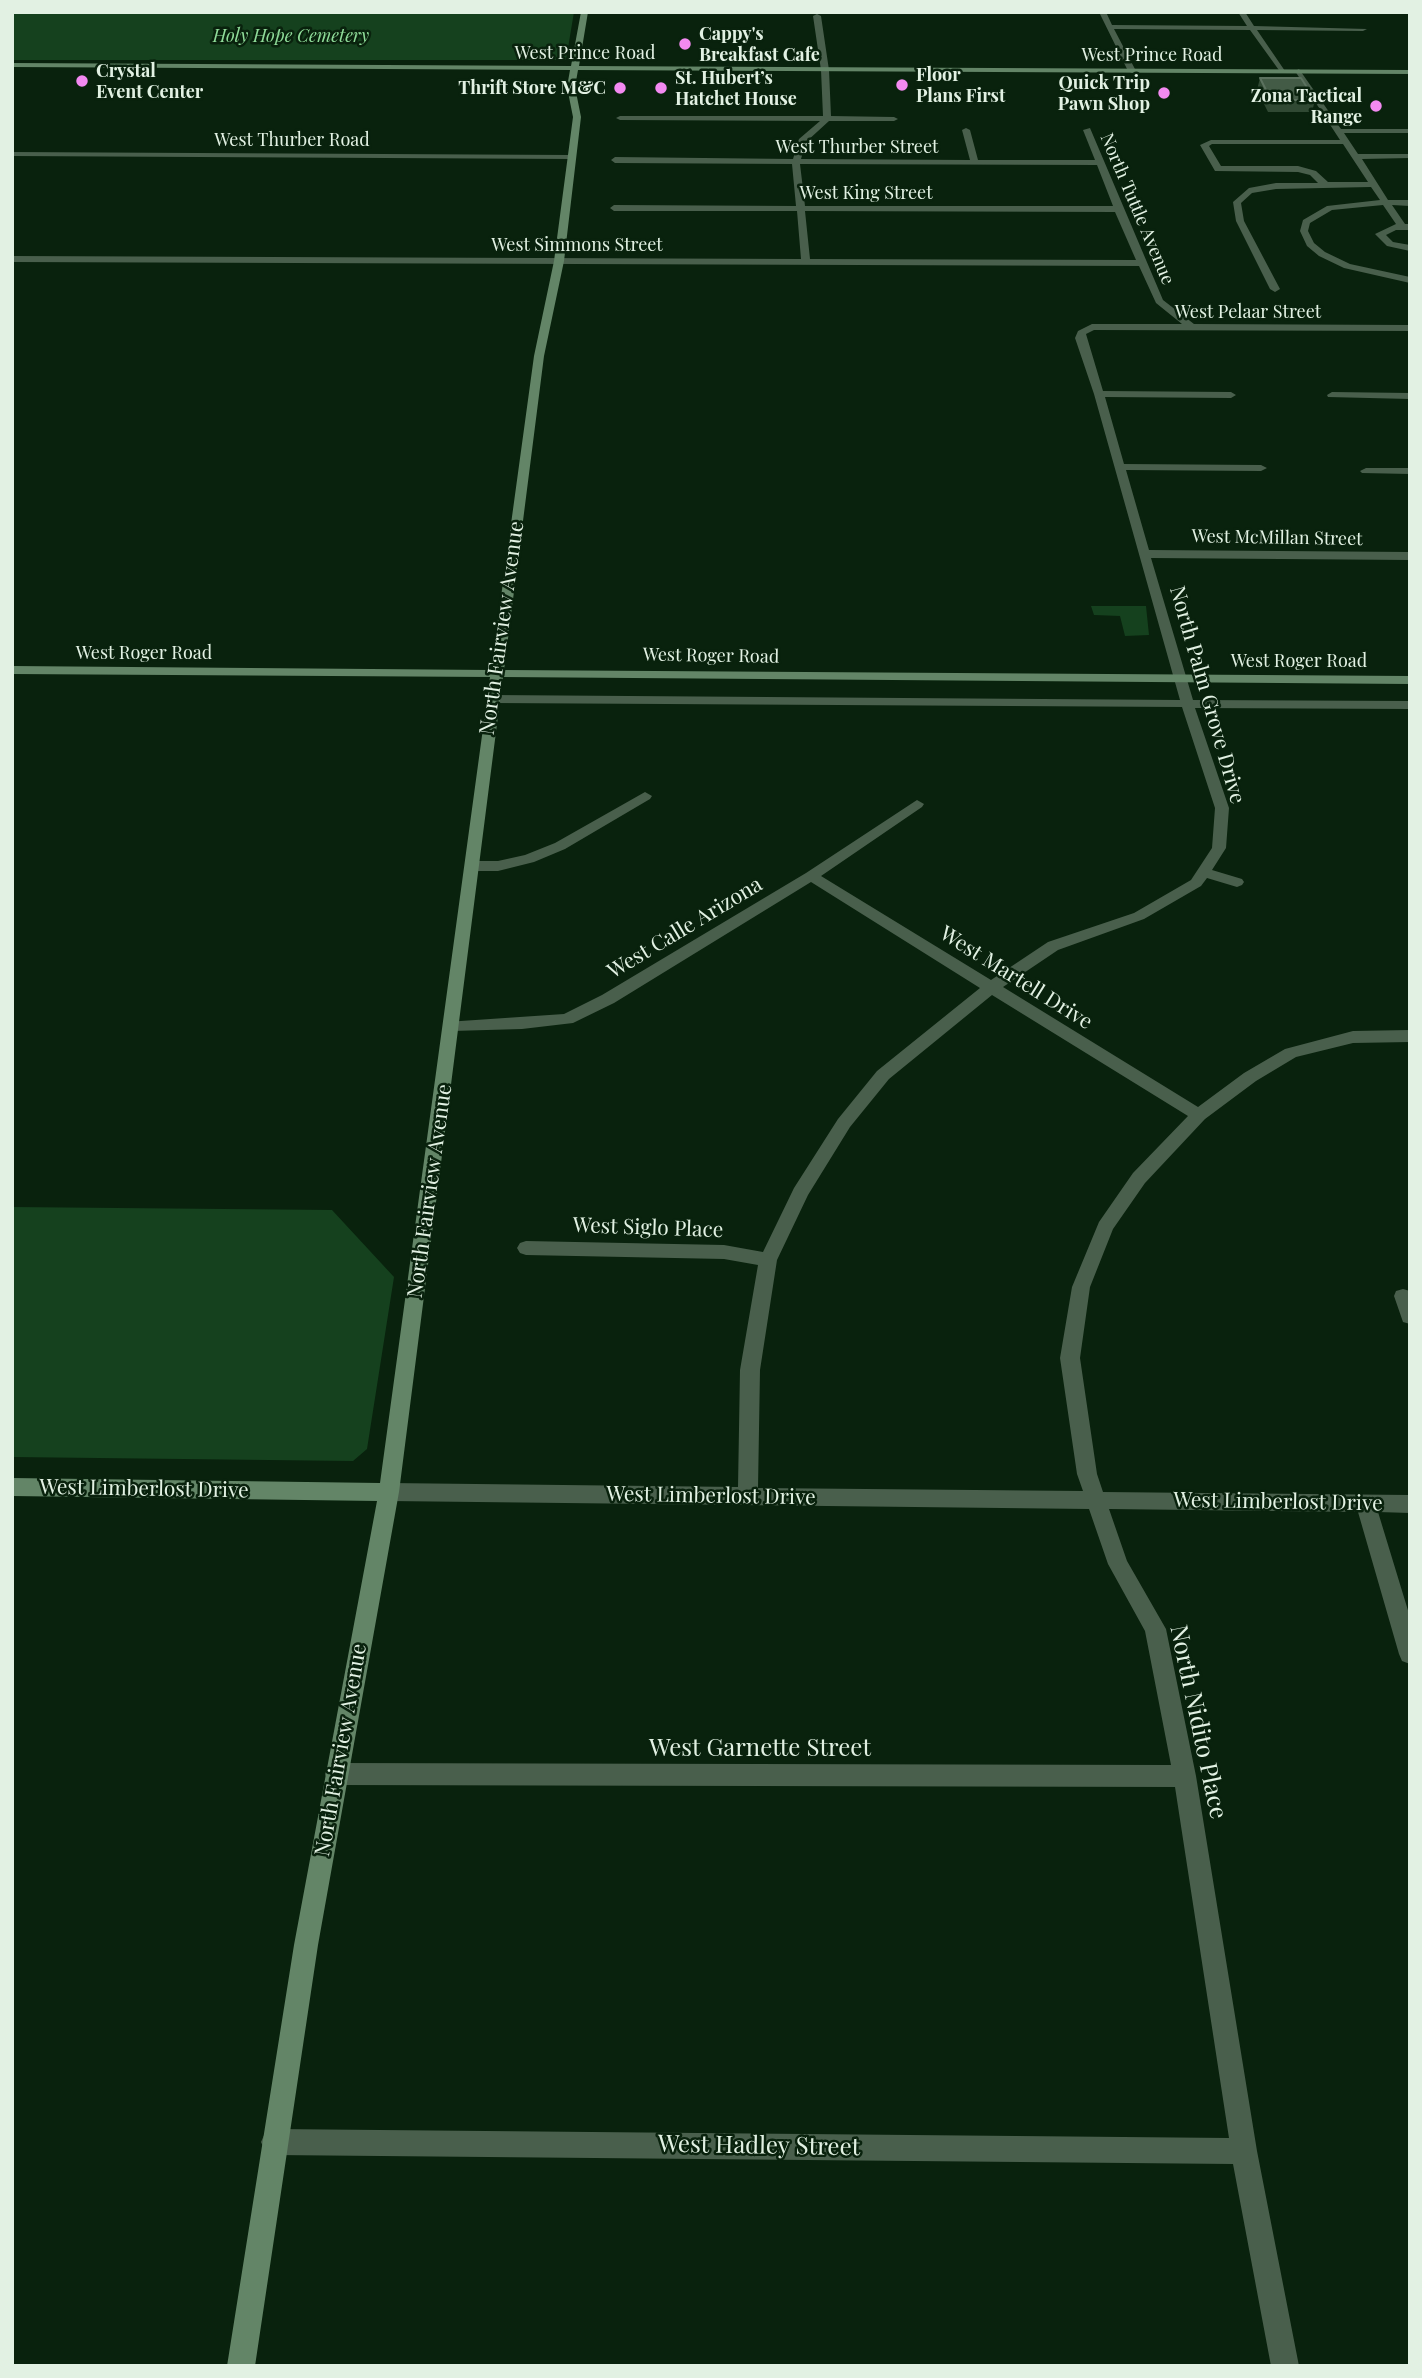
<!DOCTYPE html>
<html>
<head>
<meta charset="utf-8">
<style>
  body { margin:0 }
  #map { position:relative; width:1422px; height:2378px; overflow:hidden; background:#09220d; font-family:"Playfair Display",serif }
  canvas { display:block }
  .frame { position:absolute; inset:0; border:14px solid #e2f1e3; pointer-events:none }
</style>
</head>
<body>
<div id="map">
<canvas width="1422" height="2378"></canvas>
<div class="frame"></div>
</div>
<script>
const context = document.querySelector('canvas').getContext('2d');
context.lineJoin = 'round';
function fill(path, color) {
  context.fillStyle = color;
  context.fill(path, 'evenodd');
}
function shape(rows) {
  const path = new Path2D();
  for (const r of rows) {
    path.moveTo(r[0], r[1]);
    for (let i = 2; i < r.length; i += 2) path.lineTo(r[i], r[i + 1]);
  }
  return path;
}
function strokePath(path, color, width, dash) {
  context.strokeStyle = color;
  context.lineWidth = width;
  context.lineCap = dash ? 'butt' : 'round';
  context.setLineDash(dash || []);
  context.stroke(path);
}
function write(font, color, halo, rows, align = 'center') {
  context.font = font + ' "Playfair Display",serif';
  context.lineWidth = 5;
  context.setLineDash([]);
  context.textBaseline = 'middle';
  context.strokeStyle = halo;
  context.fillStyle = color;
  for (const [text, x, y, turn = 0] of rows) {
    context.save();
    context.translate(x, y);
    context.rotate((+turn || 0) * Math.PI / 180);
    context.textAlign = isNaN(turn) ? turn : align;
    if (halo) context.strokeText(text, 0, 0);
    context.fillText(text, 0, 0);
    context.restore();
  }
}
const green = shape([
  [12,12,574,12,566,60,12,60],
  [1091,606,1146,606,1149,635,1125,636,1120,616,1094,615],
  [12,1207,332,1210,394,1277,367,1449,353,1461,12,1457]
]);
const street = shape([
  [1099,12,1106,12,1112,25,1247,26,1238,12,1245,12,1254,26,1367,29,1363,31,1257,30,1285,71,1281,73,1250,30,1114,29,1136,71,1132,73,1128,71,1099,12],
  [817,14,821,16,829,70,831,116,894,117,898,119,894,121,829,121,806,142,801,159,970,160,962,130,966,128,970,130,978,160,1095,160,1083,130,1090,128,1163,300,1194,324,1410,325,1410,331,1094,330,1086,334,1103,391,1231,392,1236,395,1231,398,1105,397,1124,464,1261,465,1267,468,1261,471,1126,470,1149,550,1410,552,1410,560,1151,558,1193,700,1410,701,1410,709,1195,708,1229,808,1226,848,1212,870,1242,879,1244,882,1242,885,1237,887,1207,878,1201,886,1144,919,1058,950,1003,987,1198,1107,1244,1073,1285,1049,1353,1031,1410,1030,1410,1042,1353,1043,1296,1057,1256,1081,1205,1119,1145,1183,1113,1229,1090,1287,1080,1358,1097,1474,1103,1492,1410,1495,1410,1513,1378,1512,1410,1617,1410,1664,1402,1661,1399,1654,1358,1512,1109,1509,1127,1561,1166,1629,1196,1776,1257,2151,1299,2366,1271,2366,1233,2164,274,2155,265,2151,261,2142,265,2133,274,2129,1229,2138,1175,1787,336,1785,328,1782,325,1774,328,1766,336,1763,1171,1765,1145,1631,1108,1564,1089,1509,389,1501,382,1498,379,1492,382,1486,389,1483,738,1487,740,1370,758,1265,724,1259,526,1255,520,1253,517,1248,520,1243,526,1241,724,1245,763,1252,794,1188,838,1119,877,1071,980,988,811,882,614,1003,573,1023,522,1029,452,1031,446,1030,444,1026,446,1022,564,1014,602,995,806,873,917,800,924,804,922,807,821,876,991,980,1048,942,1134,913,1191,880,1212,848,1215,808,1182,707,492,703,485,699,492,695,1180,700,1094,394,1075,338,1078,331,1092,324,1182,324,1156,303,1139,266,12,262,12,256,801,259,797,211,614,211,610,208,614,205,796,206,792,164,615,163,611,160,615,157,793,159,799,139,820,121,620,120,616,118,620,116,823,116,821,70,813,16,817,14],
  [800,164,1097,165,1113,206,805,206,800,164],
  [805,211,1115,212,1136,260,810,259,805,211],
  [992,995,1188,1116,1133,1173,1099,1222,1072,1287,1060,1358,1077,1474,1083,1491,758,1488,760,1370,777,1260,808,1195,850,1127,889,1079,992,995],
  [1299,69,1341,129,1410,129,1410,133,1344,133,1358,154,1410,154,1410,158,1362,159,1388,200,1410,200,1410,206,1392,205,1405,224,1410,224,1410,230,1396,230,1386,235,1393,242,1410,245,1410,251,1387,246,1375,234,1396,224,1383,205,1332,210,1310,223,1308,231,1314,243,1325,252,1350,264,1410,277,1410,283,1344,268,1319,256,1307,246,1300,231,1303,220,1327,206,1380,200,1371,187,1276,189,1252,193,1241,203,1244,221,1280,289,1275,292,1270,289,1236,221,1233,202,1249,188,1276,183,1318,183,1310,175,1298,172,1215,171,1200,145,1211,140,1340,140,1295,71,1299,69],
  [1212,144,1343,144,1368,182,1328,182,1316,171,1298,166,1221,166,1209,146,1212,144],
  [12,152,571,155,575,157,571,159,12,156,12,152],
  [1332,392,1410,393,1410,399,1328,397,1327,395,1332,392],
  [1366,468,1410,468,1410,474,1362,473,1360,471,1366,468],
  [645,792,652,796,650,799,565,849,534,862,498,871,472,871,465,866,472,861,498,861,525,855,555,843,645,792],
  [1403,1289,1410,1291,1410,1324,1403,1322,1394,1296,1396,1291,1403,1289]
]);
const secondary = shape([
  [581,12,588,12,579,66,1410,70,1410,74,578,70,575,87,581,117,564,261,544,356,504,670,1410,676,1410,684,503,677,399,1492,318,1945,255,2366,227,2366,294,1945,377,1501,12,1496,12,1478,380,1483,490,677,12,674,12,666,491,670,534,356,554,261,573,117,567,87,570,70,12,67,12,63,571,66,581,12]
]);
const wall = shape([
  [1260,78,1315,100,1312,112,1268,112,1257,90]
]);
const building = shape([
  [1260,78,1301,78,1315,100,1271,100,1260,78]
]);
const markers = [
  [685,44,7,"#f38af1"],
  [82,81,7,"#f38af1"],
  [902,85,7,"#f38af1"],
  [620,88,7,"#f38af1"],
  [661,88,7,"#f38af1"],
  [1164,93,7,"#f38af1"],
  [1376,106,7,"#f38af1"]
];
const farPoinames = [
  ["Cappy's",699,34],
  ["Breakfast Cafe",699,55],
  ["Crystal",96,71],
  ["Event Center",96,92],
  ["Floor",916,75],
  ["Plans First",916,96],
  ["St. Hubert’s",675,78],
  ["Hatchet House",675,99],
  ["Quick Trip",1150,83,"right"],
  ["Pawn Shop",1150,104,"right"],
  ["Thrift Store M&C",606,88,"right"],
  ["Zona Tactical",1362,96,"right"],
  ["Range",1362,117,"right"]
];
const farParknames = [
  ["Holy Hope Cemetery",291,36]
];
const farStreetnames = [
  ["West Prince Road",585,53],
  ["West Prince Road",1152,55],
  ["West Thurber Road",292,140],
  ["West Thurber Street",857,147],
  ["West King Street",866,193],
  ["North Tuttle Avenue",1137,209,67],
  ["West Simmons Street",577,245],
  ["West Pelaar Street",1248,312],
  ["West McMillan Street",1277,538,1],
  ["West Roger Road",144,653],
  ["West Roger Road",711,656,1],
  ["West Roger Road",1299,661]
];
const streetNames = [
  ["North Fairview Avenue",502,628,-82],
  ["North Palm Grove Drive",1207,695,74],
  ["West Calle Arizona",685,928,-31],
  ["West Martell Drive",1016,978,32],
  ["North Fairview Avenue",430,1191,-82],
  ["West Siglo Place",648,1228,2],
  ["West Limberlost Drive",144,1489,1],
  ["West Limberlost Drive",711,1496,1],
  ["West Limberlost Drive",1278,1502,1],
  ["North Fairview Avenue",341,1750,-80]
];
const nearStreetnames = [
  ["North Nidito Place",1198,1722,78],
  ["West Garnette Street",760,1749],
  ["West Hadley Street",759,2146,1]
];
fill(green, '#15411e');
fill(street, '#495f4c');
fill(secondary, '#638567');
fill(wall, '#304933');
fill(building, '#435b46');
strokePath(building, '#5c725f', 2);
for (const [x, y, r, color] of markers) {
  const dot = new Path2D();
  dot.arc(x, y, r, 0, 2 * Math.PI);
  context.fillStyle = color;
  context.fill(dot);
  strokePath(dot, '#09220d', 2.5);
}
write('bold 18px', '#e2f1e3', '#09220d', farPoinames, 'left');
write('italic 18px', '#8fdc99', '#09220d', farParknames);
write('18px', '#e2f1e3', '#09220d', farStreetnames);
write('21px', '#e2f1e3', '#09220d', streetNames);
write('24px', '#e2f1e3', '#09220d', nearStreetnames);
</script>
</body>
</html>
